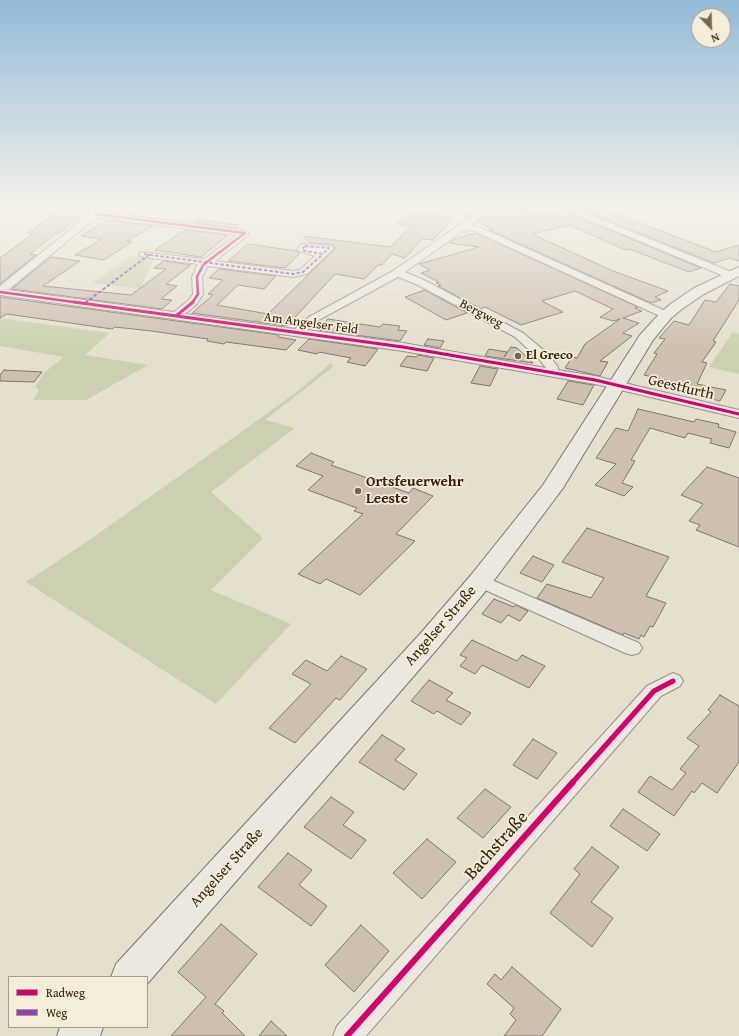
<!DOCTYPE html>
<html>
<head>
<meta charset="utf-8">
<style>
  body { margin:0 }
  #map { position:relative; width:739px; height:1036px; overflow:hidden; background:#e5dfce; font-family:"Gentium Book Plus",serif }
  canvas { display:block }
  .legend { position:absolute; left:8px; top:976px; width:140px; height:52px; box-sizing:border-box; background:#f4edd9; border:1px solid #a99b87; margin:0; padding:5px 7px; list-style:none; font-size:12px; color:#39210b }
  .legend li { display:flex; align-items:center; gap:8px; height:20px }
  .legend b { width:20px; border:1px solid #a99b87 }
  .north { position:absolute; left:691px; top:8px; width:40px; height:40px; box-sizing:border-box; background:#f4edd9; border:1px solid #a99b87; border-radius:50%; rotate:157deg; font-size:11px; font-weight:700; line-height:16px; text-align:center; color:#39210b }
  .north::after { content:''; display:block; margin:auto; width:14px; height:18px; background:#75644f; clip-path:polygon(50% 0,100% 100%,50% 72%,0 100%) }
</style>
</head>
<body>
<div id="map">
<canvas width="739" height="1036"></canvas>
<ul class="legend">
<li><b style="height:5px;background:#d6006c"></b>Radweg</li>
<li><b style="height:5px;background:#8e44ad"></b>Weg</li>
</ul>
<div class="north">N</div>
</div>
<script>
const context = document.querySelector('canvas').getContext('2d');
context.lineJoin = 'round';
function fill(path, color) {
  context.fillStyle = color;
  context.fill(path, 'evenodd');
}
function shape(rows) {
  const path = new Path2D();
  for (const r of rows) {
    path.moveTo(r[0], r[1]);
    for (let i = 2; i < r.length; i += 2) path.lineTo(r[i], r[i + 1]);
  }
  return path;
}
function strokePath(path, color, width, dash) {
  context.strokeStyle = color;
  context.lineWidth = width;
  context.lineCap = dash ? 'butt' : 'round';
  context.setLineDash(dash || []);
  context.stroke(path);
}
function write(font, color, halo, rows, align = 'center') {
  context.font = font + ' "Gentium Book Plus",serif';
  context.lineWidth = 3.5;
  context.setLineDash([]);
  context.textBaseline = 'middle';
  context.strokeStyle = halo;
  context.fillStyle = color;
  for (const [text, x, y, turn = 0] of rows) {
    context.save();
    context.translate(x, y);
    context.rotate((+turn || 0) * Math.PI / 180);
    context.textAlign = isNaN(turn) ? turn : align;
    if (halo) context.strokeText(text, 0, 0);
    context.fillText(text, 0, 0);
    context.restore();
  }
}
const green = shape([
  [0,205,54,205,39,216,8,214,0,220],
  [133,255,155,257,140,289,92,283],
  [0,318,110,333,85,355,148,365,86,400,33,400,39,390,35,387,45,372,64,357,0,346],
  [733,332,739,334,739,374,709,367],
  [331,363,333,367,265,420,295,428,211,492,263,538,211,590,291,624,216,704,26,582,88,541,248,427,298,391]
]);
const building = shape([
  [66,205,94,205,59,234,56,233,30,254,36,255,0,284,0,258,33,234,28,233,66,205],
  [435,205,485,205,467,217,458,213,433,240,422,239,405,258,392,254,382,265,378,265,364,279,335,274,287,326,192,313,213,295,208,294,223,280,209,278,219,269,276,276,264,289,238,285,217,305,268,314,336,248,332,244,310,243,303,236,390,247,412,226,396,224,419,212,435,215,435,205],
  [499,205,536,205,517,219,559,209,701,268,689,272,629,249,625,250,570,225,532,234,613,271,668,291,655,297,661,300,651,303,489,230,493,229,478,222,499,205],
  [576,205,593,205,716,252,739,245,739,261,730,258,714,263,572,206,576,205],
  [108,220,153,226,127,241,132,242,104,260,75,255,102,239,81,236,108,220],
  [199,220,239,225,235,228,195,223,199,220],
  [185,230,228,235,201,257,155,250,185,230],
  [476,233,638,307,635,308,642,311,623,318,639,323,623,333,632,336,600,361,608,362,600,376,565,368,572,357,577,358,585,344,620,319,613,321,600,317,613,309,575,291,542,301,563,312,521,325,485,307,481,309,438,286,441,285,436,283,439,282,421,273,430,270,419,264,479,247,449,243,454,239,476,233],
  [248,244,297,251,300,253,285,268,228,261,248,244],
  [51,257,80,261,43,286,131,295,166,269,154,268,164,261,191,265,166,284,177,286,161,299,172,300,162,309,12,289,51,257],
  [730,284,739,286,739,300,713,341,716,342,702,362,707,363,697,384,726,390,720,401,691,394,694,387,644,375,657,354,654,353,665,339,659,338,674,321,689,325,705,300,716,302,730,284],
  [425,290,467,313,446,320,405,297,425,290],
  [0,297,279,335,278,337,296,340,286,350,226,342,224,344,207,341,208,339,151,331,115,327,112,329,7,314,0,318,0,297],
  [328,319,380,327,383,324,400,326,398,330,407,331,400,341,317,330,328,319],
  [309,339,378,349,365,366,347,362,351,358,319,352,317,354,298,350,309,339],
  [428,339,444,341,440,348,424,345,428,339],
  [511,347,517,348,533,363,485,356,489,349,507,352,504,357,511,347],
  [418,355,434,358,427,371,400,366,407,356,416,357,418,355],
  [480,366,498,369,490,386,471,383,480,366],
  [4,370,42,372,34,382,0,381,0,375,4,370],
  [568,381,594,385,583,405,557,399,568,381],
  [638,409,694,422,696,419,719,424,718,427,736,432,729,448,710,443,712,439,688,433,685,438,650,428,631,460,635,461,622,483,633,487,624,496,595,485,616,464,596,458,616,428,628,431,638,409],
  [311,453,334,462,331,465,409,493,413,488,433,496,396,534,415,541,360,595,326,579,320,584,298,574,363,514,354,511,357,508,308,490,323,476,296,466,311,453],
  [707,467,739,478,739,547,696,530,700,525,689,521,703,504,681,495,707,467],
  [587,528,669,557,646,596,666,603,653,627,650,626,644,637,641,635,639,639,624,633,623,635,537,598,547,584,591,598,604,578,562,562,587,528],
  [533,556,554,565,542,582,520,573,533,556],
  [494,599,514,607,516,605,528,611,520,621,508,615,501,623,482,614,494,599],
  [472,640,517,661,522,655,545,666,529,688,482,665,475,674,460,666,467,658,460,655,472,640],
  [341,656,367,669,340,700,336,698,295,743,269,728,311,684,292,674,306,660,327,671,341,656],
  [429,680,453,693,446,700,471,713,461,725,437,711,434,714,411,701,429,680],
  [720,695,739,706,739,762,717,793,702,783,694,793,692,791,674,816,638,792,650,776,672,790,686,773,680,769,699,746,687,738,711,712,708,710,720,695],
  [382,735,405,749,395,760,417,774,404,790,359,762,382,735],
  [533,739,557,753,537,779,513,765,533,739],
  [485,789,511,807,483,838,457,818,485,789],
  [331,797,354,812,343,825,366,840,351,859,304,827,331,797],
  [623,809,660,834,647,851,610,826,623,809],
  [427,839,456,862,422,899,393,873,427,839],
  [592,847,619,867,591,902,613,918,592,947,550,913,580,874,574,869,592,847],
  [288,853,312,870,299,885,327,906,311,926,258,887,288,853],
  [221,924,257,954,215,1004,224,1011,222,1013,245,1036,171,1036,206,997,178,972,221,924],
  [361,925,389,951,354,992,325,965,361,925],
  [512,967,561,1009,542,1036,504,1036,516,1020,510,1014,514,1008,487,984,495,974,501,980,512,967],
  [271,1021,287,1036,259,1036,271,1021]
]);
const minor = shape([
  [103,205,107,208,103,212,248,231,248,235,215,261,293,271,300,270,315,256,299,251,297,249,302,244,332,246,334,248,332,250,307,274,293,277,208,266,202,277,203,294,197,304,185,314,295,329,309,317,393,271,488,205,498,205,471,225,479,227,670,313,672,315,666,318,662,317,474,231,464,230,405,272,426,281,523,333,547,353,558,367,558,370,595,376,739,410,739,418,595,384,403,351,0,295,0,286,92,212,103,205],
  [97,217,237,235,204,259,141,252,139,254,141,256,144,257,198,264,192,277,193,294,189,300,174,312,8,290,97,217],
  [398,277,418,285,515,337,539,359,546,368,403,343,307,330,317,321,398,277],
  [553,205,565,205,734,273,735,275,730,278,726,277,553,205],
  [480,575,639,643,642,648,639,653,632,655,625,653,474,585,471,581,474,577,480,575],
  [673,673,680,676,683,681,680,686,661,696,366,1036,333,1036,337,1026,647,686,673,673]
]);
const secondary = shape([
  [739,267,739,276,704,294,682,309,671,318,653,340,563,488,489,587,438,648,147,984,147,977,111,977,116,964,420,634,471,575,543,485,640,335,661,312,672,303,694,288,739,267],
  [60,1027,103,1027,100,1036,57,1036,60,1027]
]);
const quietFar1 = shape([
  [305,246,329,248,323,254,305,251,302,249,305,246],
  [144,254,293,274,303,272,323,254],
  [85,303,150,254]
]);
const quiet = shape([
  [84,304,87,302]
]);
const cyclewayFar3 = shape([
  [95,214,245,233,203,265,197,277,198,294,192,303],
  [0,292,81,303]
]);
const cyclewayFar2 = shape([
  [74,302,403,347,595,380,739,414],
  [176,316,193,302]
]);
const cyclewayFar1 = shape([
  [572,783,654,691,673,681]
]);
const cycleway = shape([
  [347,1036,573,782]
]);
const markers = [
  [518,356,4,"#75644f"],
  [358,491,4,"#75644f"]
];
const farStreetnames = [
  ["Bergweg",481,314,28],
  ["Am Angelser Feld",311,324,8]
];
const farPoinames = [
  ["El Greco",526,356]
];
const streetNames = [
  ["Geestfurth",681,388,13],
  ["Angelser Straße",441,626,-49],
  ["Angelser Straße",227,868,-48]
];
const poiNames = [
  ["Ortsfeuerwehr",366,482],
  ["Leeste",366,499]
];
const nearStreetnames = [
  ["Bachstraße",497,846,-48]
];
fill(green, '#cbd1b0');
fill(building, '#cec0b1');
strokePath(building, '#7e776b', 1);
strokePath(minor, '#979184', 2);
strokePath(secondary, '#7e776b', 2);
fill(minor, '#eae8df');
fill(secondary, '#eae8df');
strokePath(quietFar1, '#8e44ad', 2, [3.5, 2]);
strokePath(quiet, '#8e44ad', 2.5, [4.5, 2.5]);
strokePath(cyclewayFar3, '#d6006c', 2.5);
strokePath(cyclewayFar2, '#d6006c', 3);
strokePath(cyclewayFar1, '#d6006c', 5);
strokePath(cycleway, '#d6006c', 6);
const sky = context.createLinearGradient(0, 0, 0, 350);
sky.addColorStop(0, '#93bbd9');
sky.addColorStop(0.59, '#f3f1e9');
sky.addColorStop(1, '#f3f1e900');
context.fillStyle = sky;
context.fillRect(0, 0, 739, 350);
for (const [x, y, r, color] of markers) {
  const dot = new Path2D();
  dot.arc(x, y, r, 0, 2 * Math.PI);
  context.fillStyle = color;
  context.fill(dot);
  strokePath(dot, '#f4edd9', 1.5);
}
write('13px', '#39210b', '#f4edd9', farStreetnames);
write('bold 13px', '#39210b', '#f4edd9', farPoinames, 'left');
write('15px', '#39210b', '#f4edd9', streetNames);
write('bold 15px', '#39210b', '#f4edd9', poiNames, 'left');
write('18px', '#39210b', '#f4edd9', nearStreetnames);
</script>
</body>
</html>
